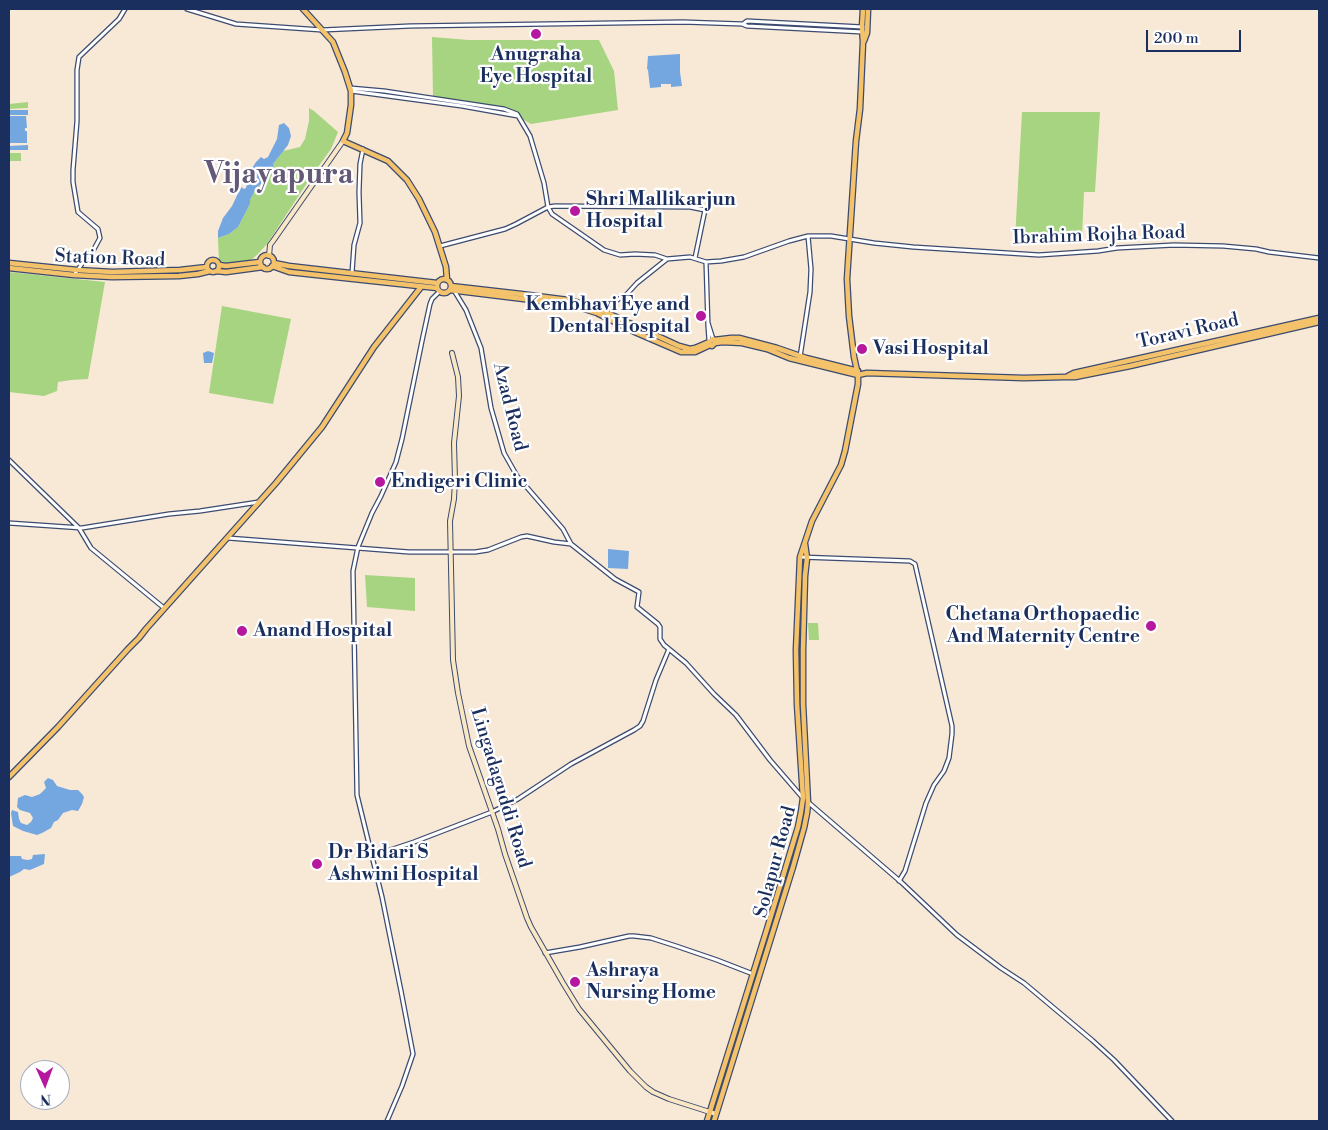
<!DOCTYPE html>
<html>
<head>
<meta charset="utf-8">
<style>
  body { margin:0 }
  #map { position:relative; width:1328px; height:1130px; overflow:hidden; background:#f8e9d7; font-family:"Libre Bodoni",serif }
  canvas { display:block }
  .frame { position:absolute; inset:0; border:10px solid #1b2f5e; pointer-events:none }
  .north { position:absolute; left:20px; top:1060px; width:50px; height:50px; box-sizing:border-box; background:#fff; border:1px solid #a4acbf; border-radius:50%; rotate:178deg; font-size:14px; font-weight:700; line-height:20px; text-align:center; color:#1b2f5e }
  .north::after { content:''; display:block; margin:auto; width:18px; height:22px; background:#b5179e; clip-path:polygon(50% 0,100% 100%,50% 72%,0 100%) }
  .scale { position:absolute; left:1146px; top:30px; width:95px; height:22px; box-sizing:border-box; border:2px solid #1b2f5e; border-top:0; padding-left:6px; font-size:15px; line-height:18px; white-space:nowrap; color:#1b2f5e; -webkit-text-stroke:4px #fff; paint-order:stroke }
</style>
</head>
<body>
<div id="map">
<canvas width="1328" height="1130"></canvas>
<div class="frame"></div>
<div class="north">N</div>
<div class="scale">200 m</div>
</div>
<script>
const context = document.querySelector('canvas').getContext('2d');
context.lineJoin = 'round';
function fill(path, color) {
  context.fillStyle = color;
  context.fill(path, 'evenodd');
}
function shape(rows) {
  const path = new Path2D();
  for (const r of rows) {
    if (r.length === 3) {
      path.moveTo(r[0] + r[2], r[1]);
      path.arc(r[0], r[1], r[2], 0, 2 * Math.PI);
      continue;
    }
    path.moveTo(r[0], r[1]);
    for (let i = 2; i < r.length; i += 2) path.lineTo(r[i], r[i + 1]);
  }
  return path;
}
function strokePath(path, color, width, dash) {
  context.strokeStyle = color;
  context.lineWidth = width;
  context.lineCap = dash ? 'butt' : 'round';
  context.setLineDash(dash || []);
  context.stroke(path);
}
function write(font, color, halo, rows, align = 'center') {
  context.font = font + ' "Libre Bodoni",serif';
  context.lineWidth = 4.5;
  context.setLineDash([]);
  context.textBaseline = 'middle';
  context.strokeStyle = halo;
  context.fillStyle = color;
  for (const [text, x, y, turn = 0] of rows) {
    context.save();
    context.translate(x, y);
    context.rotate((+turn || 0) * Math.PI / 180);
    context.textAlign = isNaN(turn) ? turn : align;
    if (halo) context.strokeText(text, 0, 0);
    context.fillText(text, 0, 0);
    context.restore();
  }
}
const green = shape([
  [432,37,469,40,599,40,614,71,618,110,531,124,513,114,459,104,433,98],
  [28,102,28,108,9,109,9,104],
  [309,108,314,111,338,132,331,149,313,174,267,244,258,254,249,262,226,264,219,262,218,238,229,234,238,227,250,204,250,200,257,187,261,184,263,179,273,170,273,164,283,151,300,147,305,139,309,121],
  [1022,112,1100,112,1095,192,1084,192,1082,237,1062,242,1015,239],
  [9,153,21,153,21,161,9,161],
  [9,272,105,282,88,379,71,380,58,382,57,391,44,396,9,392],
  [222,306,291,319,273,404,209,393],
  [365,575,415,578,415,611,367,607],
  [808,623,818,623,819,640,809,640]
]);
const water = shape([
  [680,54,680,72,682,86,671,87,671,84,661,84,661,87,650,88,648,70,647,69,648,56],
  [9,110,28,110,28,115,9,115],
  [9,116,26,116,27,128,25,128,25,131,27,131,27,143,9,143],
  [284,123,289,128,291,136,288,145,273,164,273,170,263,179,261,184,257,187,250,200,250,204,238,227,229,234,218,238,218,231,223,218,232,206,241,187,244,189,246,188,249,173,256,162,261,157,264,159,268,157,277,139,279,125],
  [28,145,28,150,9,150,9,146],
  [208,351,214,353,212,363,204,363,203,353],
  [608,549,629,551,628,569,608,568],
  [48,778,53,780,57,786,70,790,78,790,82,794,84,797,82,804,78,811,72,810,63,813,58,820,54,822,51,828,42,833,37,835,23,831,13,826,11,813,12,810,18,812,19,819,21,823,27,825,31,822,33,818,30,813,20,810,17,807,18,798,25,795,32,797,40,794,46,788,44,782],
  [45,854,44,864,30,870,24,869,20,872,9,877,9,856,21,856,22,859,28,860,32,859,33,855]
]);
const tertiary = shape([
  [187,9,236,24,322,30,410,26,683,22,742,24,747,26,863,32],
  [743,24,747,21,863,27],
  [350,88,384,91,504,109,517,114,530,136,544,183,548,207,552,214,604,250,620,255,635,254,655,255,667,259],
  [351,91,462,106,518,116],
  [440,246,505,229,516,224,548,207,555,206,690,207,705,210,695,258],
  [706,262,708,326,709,340],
  [352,273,354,245,360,223,359,192,360,164,363,149],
  [74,275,84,261,94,249,100,238,98,229,78,212,73,182,73,170,77,121,77,70,79,57,119,19,125,9],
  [455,292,466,310,481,348,491,408,504,453,517,476,563,529,571,544],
  [601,310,627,294,637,283,667,259,690,257,706,262,721,261,744,257,789,241,808,236,831,236,874,243,913,247,1039,255,1098,251,1117,248,1174,245,1223,246,1256,249,1269,252,1319,258],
  [708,323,713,339],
  [800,357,810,292,811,269,808,236],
  [9,460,79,528,91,548,164,608],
  [9,523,82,528,169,514,200,511,259,502],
  [228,538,409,552,475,552,488,550,521,537,527,536,554,542,571,544,615,579,639,592,637,607,658,624,660,627,660,639,664,645,686,663,714,694,736,715,770,760,802,797],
  [800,557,910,561,915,564,952,726,952,734,949,758,944,771,934,785,926,803,905,871,899,881],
  [809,803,901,882,957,935,1001,968,1024,983,1092,1040,1114,1060,1172,1121],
  [372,856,414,842,492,812,518,799,571,764,634,730,640,726,643,721,656,680,669,649],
  [545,953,580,947,629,936,634,936,651,938,676,946,717,960,753,974],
  [387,1121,402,1086,413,1054,401,991,382,897,357,795,353,571,358,547,372,513,381,496,396,462,402,439,422,341,430,304,432,299,439,292]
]);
const secondary = shape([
  [269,256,270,245,273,241,343,141],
  [452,353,458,377,459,396,454,443,455,480,454,499,450,521,453,660,458,693,469,746,498,829,505,854,527,918,531,927,563,983,579,1009,630,1071,646,1087,653,1092,669,1099,716,1114]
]);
const primary = shape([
  [303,9,333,42,345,72,351,91,351,105,347,133,343,141,388,161,407,180,419,199,435,232,446,267,447,280],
  [864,41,867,33,868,9],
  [267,262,7],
  [213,266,6],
  [9,263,77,270,112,272,180,270,207,267],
  [274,263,289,266,437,283],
  [219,265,226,266,260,262],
  [272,266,289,272,437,288],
  [9,268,74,275,112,277,179,276,198,274,210,271],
  [216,271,226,272,263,267],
  [444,286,7],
  [451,286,521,294,568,300,583,304,601,310,679,346,690,349,695,348,709,342],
  [450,290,540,301,578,307,597,313,637,333,681,352,695,352,710,345],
  [714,340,731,338,739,338,777,348,806,358,858,371],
  [715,343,715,341,713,339,709,342,710,345,712,346,715,343,723,342,742,343,767,349,789,358,858,375,867,373,1024,378,1064,377,1075,377,1130,366,1319,322],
  [1068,376,1074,373,1319,318],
  [9,777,58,727,128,649,139,638,146,629,276,483,322,427,374,347,421,287],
  [707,1121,767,929,798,827,801,812,803,798,797,704,796,650,800,557,812,521,841,465,845,451,858,384,858,375,854,357,849,316,847,279,856,141,860,109,863,42,862,27,863,9],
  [714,1121,793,867,804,828,807,813,808,803,803,704,803,650,805,576,807,558,805,544]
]);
const markers = [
  [536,34,6,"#b5179e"],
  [575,211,6,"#b5179e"],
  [701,316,6,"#b5179e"],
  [862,349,6,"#b5179e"],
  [380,482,6,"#b5179e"],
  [1151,626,6,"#b5179e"],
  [242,631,6,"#b5179e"],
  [317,864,6,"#b5179e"],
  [575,982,6,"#b5179e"]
];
const poiNames = [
  ["Anugraha",536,55,"center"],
  ["Eye Hospital",536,77,"center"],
  ["Shri Mallikarjun",586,200],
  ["Hospital",586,222],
  ["Kembhavi Eye and",690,305,"right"],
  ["Dental Hospital",690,327,"right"],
  ["Vasi Hospital",873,349],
  ["Endigeri Clinic",391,482],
  ["Chetana Orthopaedic",1140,615,"right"],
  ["And Maternity Centre",1140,637,"right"],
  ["Anand Hospital",253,631],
  ["Dr Bidari S",328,853],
  ["Ashwini Hospital",328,875],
  ["Ashraya",586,971],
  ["Nursing Home",586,993]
];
const streetNames = [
  ["Ibrahim Rojha Road",1099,236,-2],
  ["Station Road",110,259,2],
  ["Toravi Road",1188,332,-13],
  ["Azad Road",509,407,76],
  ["Lingadaguddi Road",500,788,73],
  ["Solapur Road",776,862,-75]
];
const townNames = [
  ["Vijayapura",279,176]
];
fill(green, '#a6d481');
fill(water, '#74a7e0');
strokePath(tertiary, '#3c4b70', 5.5);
strokePath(secondary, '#3c4b70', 6);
strokePath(primary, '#3c4b70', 7);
strokePath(tertiary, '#fff', 3);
strokePath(secondary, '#fae7c3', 4);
strokePath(primary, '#f3c26a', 4.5);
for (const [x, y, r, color] of markers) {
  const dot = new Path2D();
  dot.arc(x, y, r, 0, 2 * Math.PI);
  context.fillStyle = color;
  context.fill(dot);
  strokePath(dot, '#fff', 2);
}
write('bold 19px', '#1b2f5e', '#fff', poiNames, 'left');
write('19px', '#1b2f5e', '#fff', streetNames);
write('bold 29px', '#645976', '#fff', townNames);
</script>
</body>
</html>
